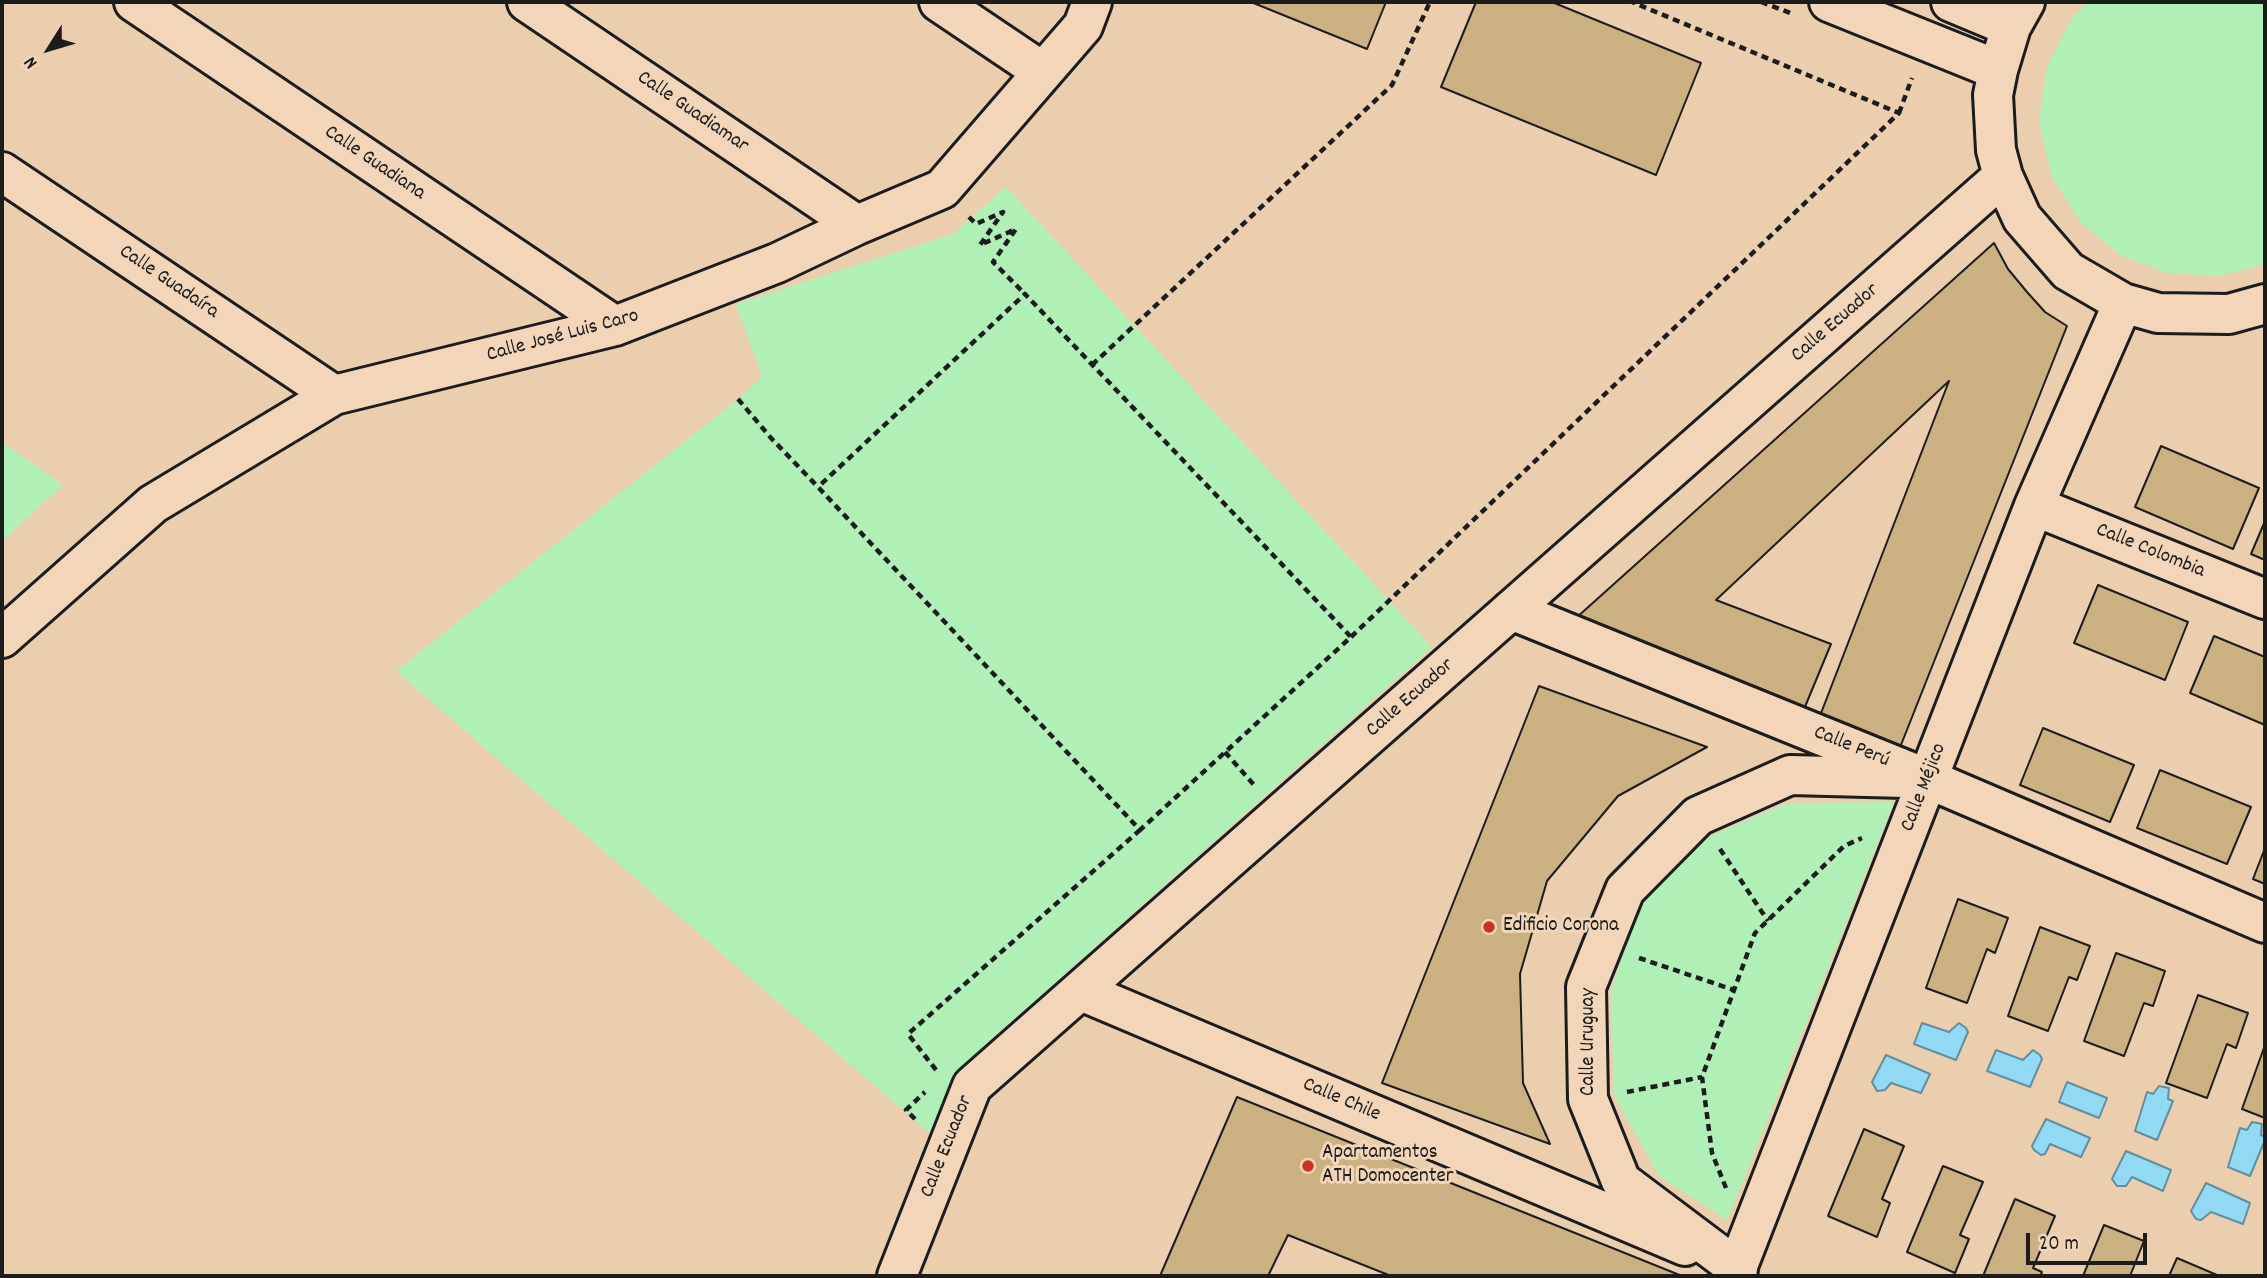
<!DOCTYPE html>
<html>
<head>
<meta charset="utf-8">
<style>
  body { margin:0 }
  #map { position:relative; width:2267px; height:1278px; overflow:hidden; background:#ebceae; font-family:Dekko,sans-serif }
  canvas { display:block }
  .frame { position:absolute; inset:0; border:4px solid #1c1c1c; pointer-events:none }
  .north { position:absolute; left:14px; top:14px; width:70px; height:70px; -webkit-text-stroke:5px #f3d6b9; paint-order:stroke; rotate:233deg; font-size:19px; font-weight:700; line-height:28px; text-align:center; color:#1c1c1c }
  .north::after { content:''; display:block; margin:auto; width:24px; height:32px; background:#1c1c1c; clip-path:polygon(50% 0,100% 100%,50% 72%,0 100%) }
  .scale { position:absolute; left:2026px; top:1233px; width:121px; height:32px; box-sizing:border-box; border:4px solid #1c1c1c; border-top:0; padding-left:9px; font-size:21px; line-height:24px; white-space:nowrap; color:#1c1c1c; -webkit-text-stroke:5px #f3d6b9; paint-order:stroke }
</style>
</head>
<body>
<div id="map">
<canvas width="2267" height="1278"></canvas>
<div class="frame"></div>
<div class="north">N</div>
<div class="scale">20 m</div>
</div>
<script>
const context = document.querySelector('canvas').getContext('2d');
context.lineJoin = 'round';
function fill(path, color) {
  context.fillStyle = color;
  context.fill(path, 'evenodd');
}
function shape(rows) {
  const path = new Path2D();
  for (const r of rows) {
    path.moveTo(r[0], r[1]);
    for (let i = 2; i < r.length; i += 2) path.lineTo(r[i], r[i + 1]);
  }
  return path;
}
function strokePath(path, color, width, dash) {
  context.strokeStyle = color;
  context.lineWidth = width;
  context.lineCap = dash ? 'butt' : 'round';
  context.setLineDash(dash || []);
  context.stroke(path);
}
function write(font, color, halo, rows, align = 'center') {
  context.font = font + ' Dekko,sans-serif';
  context.lineWidth = 6;
  context.setLineDash([]);
  context.textBaseline = 'middle';
  context.strokeStyle = halo;
  context.fillStyle = color;
  for (const [text, x, y, turn = 0] of rows) {
    context.save();
    context.translate(x, y);
    context.rotate((+turn || 0) * Math.PI / 180);
    context.textAlign = isNaN(turn) ? turn : align;
    if (halo) context.strokeText(text, 0, 0);
    context.fillText(text, 0, 0);
    context.restore();
  }
}
const green = shape([
  [2089,2,2265,2,2265,264,2218,276,2167,273,2120,255,2080,222,2051,175,2039,121,2047,66,2073,16],
  [1006,187,1432,647,964,1064,936,1139,396,671,738,399,762,377,736,304,953,234],
  [2,442,63,485,2,541],
  [1894,802,1733,1206,1727,1220,1659,1176,1614,1095,1611,988,1641,904,1708,837,1787,803]
]);
const water = shape([
  [1922,1023,1949,1032,1959,1023,1966,1028,1968,1032,1956,1060,1914,1044,1922,1023],
  [1996,1050,2023,1060,2033,1050,2040,1055,2042,1059,2030,1087,1987,1071,1996,1050],
  [1886,1055,1930,1074,1921,1093,1891,1083,1885,1090,1877,1091,1872,1082,1886,1055],
  [2067,1082,2107,1098,2099,1118,2059,1102,2067,1082],
  [2159,1086,2169,1088,2168,1099,2173,1101,2157,1140,2135,1131,2147,1092,2153,1094,2159,1086],
  [2046,1119,2090,1138,2081,1157,2050,1144,2045,1154,2041,1155,2034,1150,2032,1146,2046,1119],
  [2252,1122,2262,1124,2261,1135,2265,1137,2265,1140,2250,1176,2228,1167,2240,1128,2247,1130,2252,1122],
  [2126,1151,2171,1170,2163,1191,2132,1177,2126,1186,2117,1186,2112,1179,2126,1151],
  [2206,1183,2250,1203,2243,1224,2211,1212,2201,1220,2196,1219,2191,1211,2206,1183]
]);
const building = shape([
  [1251,2,1386,2,1367,49,1251,2],
  [1476,2,1552,2,1701,63,1656,175,1441,87,1476,2],
  [1994,243,2008,269,2027,292,2045,312,2067,326,1897,755,1818,721,1949,381,1716,600,1831,644,1802,714,1576,618,1994,243],
  [2161,446,2259,488,2233,549,2135,507,2161,446],
  [2265,521,2265,560,2251,554,2265,521],
  [2098,585,2188,622,2165,680,2074,643,2098,585],
  [2214,636,2265,657,2265,725,2190,693,2214,636],
  [1539,686,1707,747,1618,796,1547,881,1520,974,1523,1083,1550,1144,1382,1083,1539,686],
  [2043,728,2134,765,2110,822,2020,785,2043,728],
  [2160,770,2251,807,2227,864,2137,828,2160,770],
  [2265,848,2265,884,2253,879,2265,848],
  [1958,899,2008,918,1995,953,1987,949,1967,1003,1926,988,1958,899],
  [2040,927,2090,946,2077,980,2069,977,2048,1031,2008,1016,2040,927],
  [2116,953,2165,971,2153,1006,2144,1003,2124,1056,2084,1041,2116,953],
  [2198,995,2248,1013,2236,1048,2227,1044,2207,1098,2166,1083,2198,995],
  [2265,1045,2265,1118,2242,1109,2265,1045],
  [1237,1097,1682,1276,1391,1276,1288,1235,1268,1276,1160,1276,1237,1097],
  [1864,1129,1904,1146,1882,1199,1890,1203,1877,1237,1828,1216,1864,1129],
  [1943,1166,1983,1182,1960,1235,1969,1239,1955,1273,1907,1252,1943,1166],
  [2015,1199,2055,1216,2033,1268,2042,1272,2040,1276,1983,1276,2015,1199],
  [2104,1225,2144,1241,2130,1276,2083,1276,2104,1225],
  [2177,1258,2217,1275,2216,1276,2169,1276,2177,1258]
]);
const path = shape([
  [1761,2,1793,14],
  [1899,113,1912,78],
  [969,217,976,224,1003,212,980,245,1016,229,993,262,1025,294],
  [1092,365,1392,85,1430,2],
  [738,399,771,438,818,487,1140,830,1351,637,1025,294,818,487],
  [1351,637,1899,113,1632,2],
  [1225,752,1254,785],
  [1720,849,1768,921],
  [1639,958,1734,990],
  [936,1070,908,1034,1140,830],
  [1627,1092,1702,1077],
  [915,1119,906,1110,925,1092],
  [1726,1188,1712,1153,1702,1077,1755,933,1844,846,1862,838]
]);
const minor = shape([
  [134,2,615,326],
  [527,2,857,225],
  [939,2,1043,72],
  [1829,2,1998,70],
  [1951,2,2011,27],
  [2025,2,2011,27,1998,70,1993,95,1996,150,2003,176,2022,218,2068,271,2123,303,2158,313,2229,314,2265,304],
  [2,172,334,395],
  [2034,506,2265,599],
  [1511,610,1928,779,2265,923],
  [2,638,153,504,334,395,615,326,777,263,857,225,942,189,1083,26,1092,2],
  [1081,991,1685,1246],
  [1738,1269,1621,1181,1588,1099,1586,987,1625,890,1698,816,1790,775,1905,778],
  [897,1276,972,1086,2003,176],
  [1734,1276,2034,506,2123,303]
]);
const markers = [
  [1489,927,7,"#c8321e"],
  [1308,1166,7,"#c8321e"]
];
const streetNames = [
  ["Calle Guadiamar",692,113,34],
  ["Calle Guadiana",374,164,34],
  ["Calle Guadaíra",168,283,34],
  ["Calle Ecuador",1836,324,-41],
  ["Calle José Luis Caro",563,337,-15],
  ["Calle Colombia",2150,552,22],
  ["Calle Ecuador",1411,699,-41],
  ["Calle Perú",1851,748,22],
  ["Calle Méjico",1925,788,-69],
  ["Calle Uruguay",1590,1042,-90],
  ["Calle Chile",1341,1101,23],
  ["Calle Ecuador",948,1147,-68]
];
const poiNames = [
  ["Edificio Corona",1503,927],
  ["Apartamentos",1322,1154],
  ["ATH Domocenter",1322,1178]
];
fill(green, '#b0f0b7');
fill(water, '#92daf4');
strokePath(water, '#638e9e', 2);
fill(building, '#cbb081');
strokePath(building, '#1c1c1c', 2);
strokePath(minor, '#1c1c1c', 44);
strokePath(path, '#1c1c1c', 4.5, [7, 5]);
strokePath(minor, '#f3d6b9', 38);
for (const [x, y, r, color] of markers) {
  const dot = new Path2D();
  dot.arc(x, y, r, 0, 2 * Math.PI);
  context.fillStyle = color;
  context.fill(dot);
  strokePath(dot, '#f3d6b9', 2.5);
}
write('21px', '#1c1c1c', '#f3d6b9', streetNames);
write('21px', '#1c1c1c', '#f3d6b9', poiNames, 'left');
</script>
</body>
</html>
